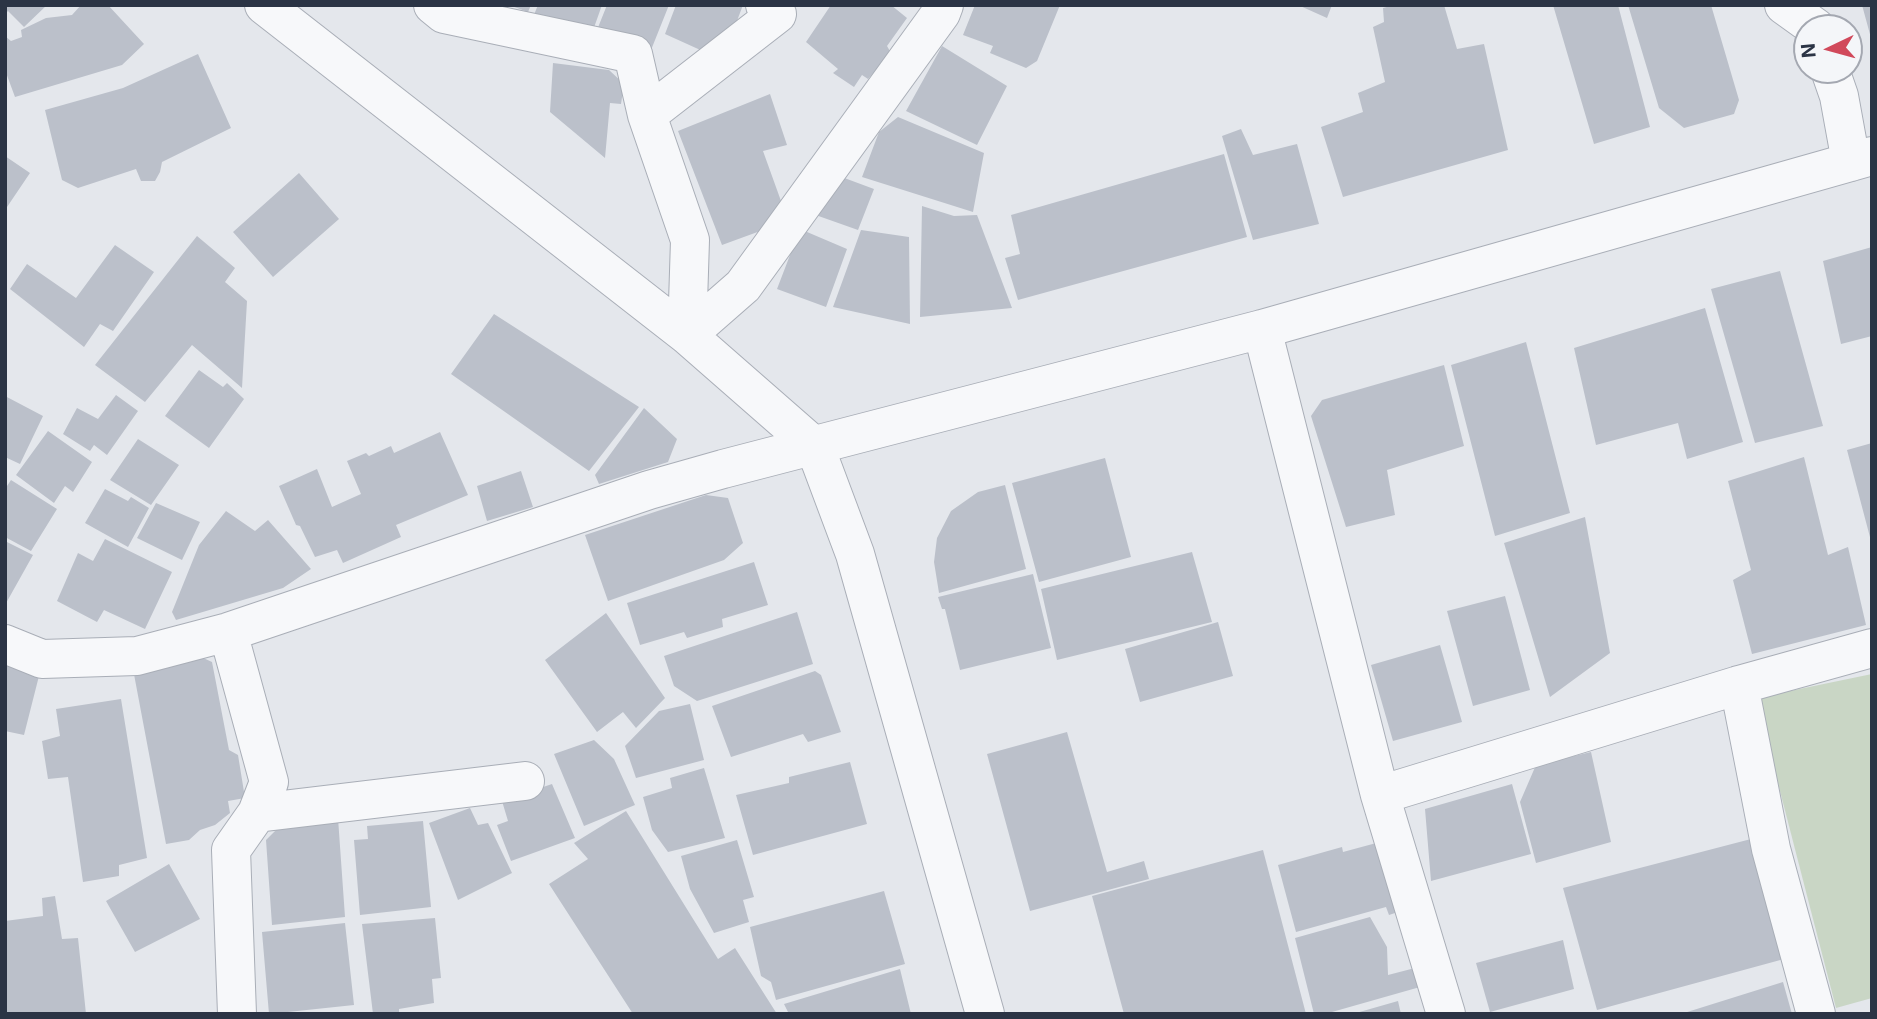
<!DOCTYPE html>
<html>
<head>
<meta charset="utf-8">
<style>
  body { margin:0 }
  #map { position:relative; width:1877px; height:1019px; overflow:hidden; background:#e4e7ec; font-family:Inter,sans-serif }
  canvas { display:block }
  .frame { position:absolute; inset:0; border:7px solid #2b3445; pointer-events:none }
  .north { position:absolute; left:1793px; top:14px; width:70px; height:70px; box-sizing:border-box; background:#f4f6f9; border:2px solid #a4a8b1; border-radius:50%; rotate:265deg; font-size:19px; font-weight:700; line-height:28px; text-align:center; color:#2b3445 }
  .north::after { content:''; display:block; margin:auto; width:24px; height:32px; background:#d1495b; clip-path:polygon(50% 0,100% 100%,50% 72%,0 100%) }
</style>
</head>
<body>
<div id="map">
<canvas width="1877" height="1019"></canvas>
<div class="frame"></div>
<div class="north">N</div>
</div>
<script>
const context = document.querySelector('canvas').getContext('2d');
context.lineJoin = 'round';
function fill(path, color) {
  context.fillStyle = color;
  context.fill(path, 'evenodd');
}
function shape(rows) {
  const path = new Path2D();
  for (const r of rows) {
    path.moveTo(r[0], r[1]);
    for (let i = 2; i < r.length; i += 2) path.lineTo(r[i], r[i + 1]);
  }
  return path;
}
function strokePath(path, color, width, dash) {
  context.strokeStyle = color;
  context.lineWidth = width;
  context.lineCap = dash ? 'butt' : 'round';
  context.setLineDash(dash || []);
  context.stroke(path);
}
const green = shape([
  [1872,674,1872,998,1836,1008,1756,698]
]);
const building = shape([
  [5,5,47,5,24,27,8,11,5,14],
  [81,5,108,5,144,44,122,65,15,97,5,70,5,36,11,41,22,37,21,30,46,18,72,15],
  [509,5,531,5,528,12],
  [538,5,602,5,591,36,531,22],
  [607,5,669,5,651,50,595,35],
  [676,5,743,5,732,34,707,53,665,34],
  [831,5,891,5,907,18,887,46,891,53,868,79,862,75,854,87,833,73,838,69,806,42],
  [975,5,1060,5,1037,61,1026,68,990,53,993,46,963,35],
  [1298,5,1332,5,1327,18],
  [1394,5,1444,5,1457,49,1484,44,1508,150,1343,197,1321,127,1363,112,1358,93,1385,82,1373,27,1384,22,1383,8],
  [1553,5,1618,5,1650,127,1594,144],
  [1628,5,1711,5,1739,100,1734,114,1684,128,1659,108],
  [1862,5,1872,5,1872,38,1871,38],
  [942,46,1007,86,977,145,906,111],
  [198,54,231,128,162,162,160,172,155,181,141,181,136,169,78,188,62,180,45,110,123,88],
  [553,63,609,70,624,84,621,104,610,103,605,158,550,112],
  [770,94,787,145,763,151,781,201,763,230,722,245,678,131],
  [898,117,984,153,973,212,862,177,879,132],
  [1241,129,1253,155,1297,144,1319,224,1253,240,1222,136],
  [1224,154,1247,237,1018,300,1005,258,1020,254,1011,215],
  [5,156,30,173,5,210],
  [299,173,339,219,273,277,233,232],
  [839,176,874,189,858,230,810,213],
  [922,206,954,216,977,215,1012,308,920,317],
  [800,229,847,249,826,307,777,289],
  [861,230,909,237,910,324,833,307],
  [197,236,235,268,225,282,247,301,242,388,192,345,145,402,95,365],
  [115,245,154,272,113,331,100,324,84,347,10,289,27,264,76,298],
  [1872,247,1872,336,1841,344,1823,261],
  [1780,271,1823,426,1755,443,1711,289],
  [1705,308,1743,442,1687,459,1678,423,1596,445,1574,348],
  [494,314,639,407,589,471,451,374],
  [1526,342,1570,513,1495,536,1451,365],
  [1444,365,1464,446,1387,470,1395,515,1346,527,1311,416,1322,400],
  [199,370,223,387,227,383,244,399,209,448,165,416],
  [116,395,138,411,107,455,94,445,90,451,63,434,77,408,98,419],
  [5,396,43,416,20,464,5,457],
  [644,408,677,439,668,462,599,484,595,475],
  [48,431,92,462,73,492,65,486,54,503,16,475],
  [440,432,468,495,396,525,401,537,343,563,337,550,315,557,300,526,296,525,279,486,317,469,332,507,361,494,347,461,366,453,369,456,391,446,394,453],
  [138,439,179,465,151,505,110,480],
  [1872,443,1872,541,1871,541,1847,450],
  [1804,457,1828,555,1848,547,1866,625,1752,654,1733,580,1751,570,1728,481],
  [1105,458,1131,557,1039,582,1012,483],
  [521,471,533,507,487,521,477,486],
  [11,480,57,509,31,551,5,537,5,489],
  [1005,485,1026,569,939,593,934,562,937,538,951,511,978,492],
  [105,489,128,501,131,497,149,508,128,547,85,523],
  [706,495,728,498,743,543,724,560,608,601,585,535],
  [156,503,200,522,182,560,137,538],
  [226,511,255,531,268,520,311,569,283,588,176,620,172,612,199,545],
  [1585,517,1610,653,1550,697,1504,543],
  [105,539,172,572,145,629,104,610,97,622,57,601,78,553,93,561],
  [5,541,33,555,5,605],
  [1192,552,1212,622,1057,660,1041,589],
  [754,562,768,605,722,619,723,627,687,638,684,632,640,645,627,603],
  [1033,574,1051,648,960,670,945,609,942,609,938,597],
  [1505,596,1530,690,1473,706,1447,611],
  [797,612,813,664,697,701,674,686,664,656],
  [606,613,665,698,636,728,623,712,597,732,545,660],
  [1218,622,1233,676,1140,702,1125,649],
  [1440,645,1462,722,1393,741,1371,665],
  [199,656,212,662,229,750,238,755,245,798,228,801,230,813,215,825,200,830,189,840,166,844,133,669],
  [5,663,40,672,24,735,5,731],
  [815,671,821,675,841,732,808,742,803,734,731,757,712,706],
  [121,699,147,858,119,865,119,876,83,882,68,777,48,779,42,741,60,736,56,709],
  [690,704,704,760,636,778,625,746,659,711],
  [1067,732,1107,872,1144,861,1149,879,1030,911,987,754],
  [594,740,614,759,635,805,584,826,554,754],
  [1591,752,1611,842,1536,863,1520,802,1536,765],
  [850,762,867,824,753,855,736,795,789,783,789,777],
  [704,768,725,838,668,852,652,830,643,797,672,788,670,778],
  [552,784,575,838,511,861,497,825,508,821,502,801],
  [1512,784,1531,854,1431,881,1425,809],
  [470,808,478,825,488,823,512,873,458,900,429,823],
  [626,811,718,959,735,948,777,1014,633,1014,549,884,588,859,574,843],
  [338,818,345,917,272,925,266,840,280,826],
  [423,821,431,907,360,915,354,840,368,839,367,826],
  [1751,839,1784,959,1597,1010,1563,888],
  [737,840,754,897,743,900,749,922,714,933,690,889,681,856],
  [1380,842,1398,912,1389,915,1386,907,1296,932,1278,865,1342,847,1343,852],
  [1263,850,1306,1014,1124,1014,1092,896],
  [169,864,200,919,135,952,106,901],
  [884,891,905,964,776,1000,771,982,761,976,750,927],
  [55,896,62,939,78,938,86,1014,5,1014,5,921,43,916,42,898],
  [1370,917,1387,947,1388,975,1415,968,1420,987,1325,1014,1314,1014,1295,938],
  [435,918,441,978,432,979,434,1003,399,1009,399,1014,373,1014,362,924],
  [345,923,354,1005,269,1014,262,932],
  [1563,940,1574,989,1490,1012,1476,963],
  [900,969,911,1014,789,1014,784,1004],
  [1783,982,1792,1014,1684,1014,1684,1013],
  [1398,1001,1401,1014,1356,1014,1356,1013]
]);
const minor = shape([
  [264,5,687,335,815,447,855,554,985,1014],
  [433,5,444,14,633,54,647,115,690,240,687,335],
  [1784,5,1816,28],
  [1830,70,1839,96,1851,162],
  [647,115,777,14,765,5],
  [1262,329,1380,795,1446,1014],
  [687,335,743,286,941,13,944,5],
  [228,632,269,782,257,813,231,850,237,1014],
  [5,644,42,659,137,656,228,632,649,490,723,469,1262,329,1872,156],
  [1739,685,1771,849,1816,1014],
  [1380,795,1739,685,1872,648],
  [257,813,525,781]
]);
fill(green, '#c9d6c5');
fill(building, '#bbc0ca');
strokePath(minor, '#a9aeb7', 40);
strokePath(minor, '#f7f8fa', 38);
</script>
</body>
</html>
